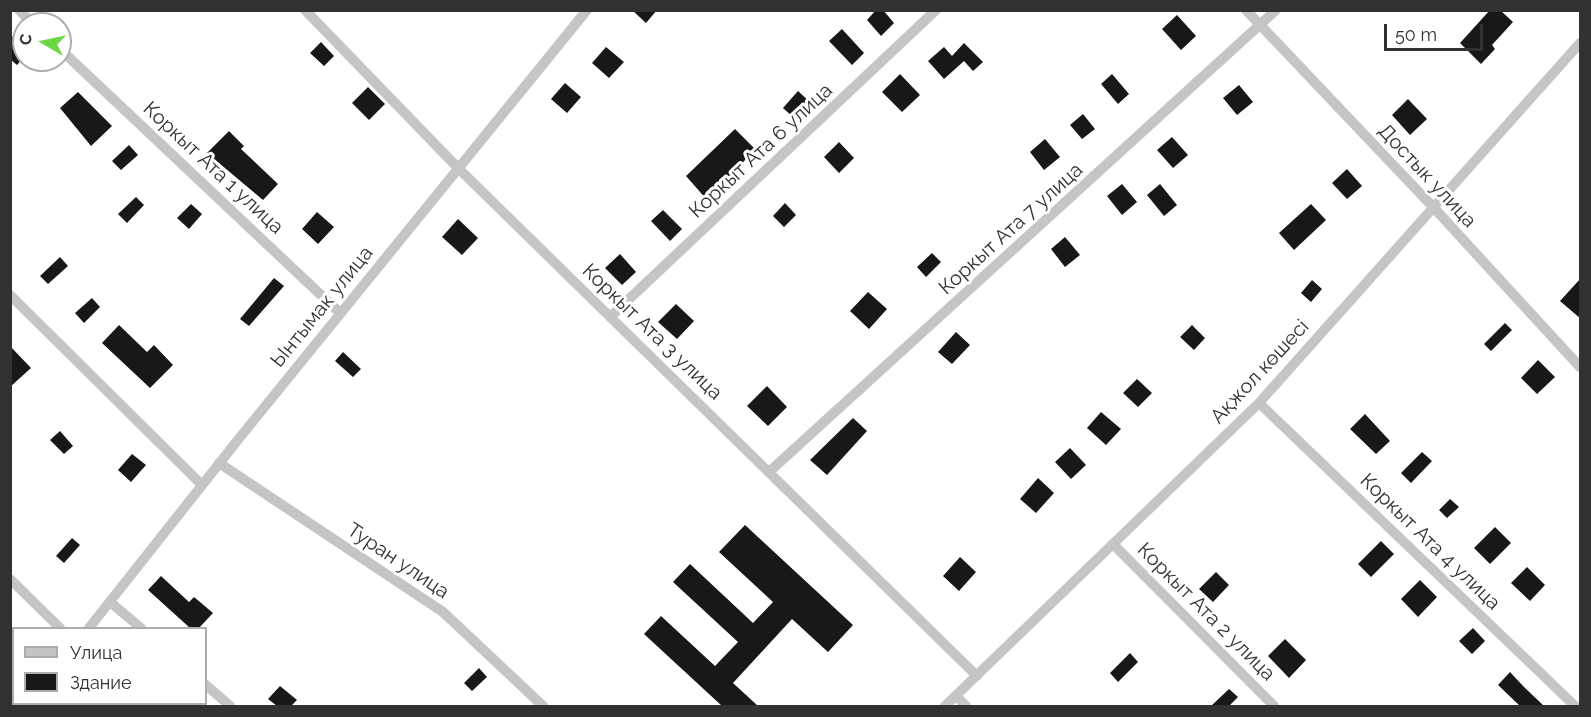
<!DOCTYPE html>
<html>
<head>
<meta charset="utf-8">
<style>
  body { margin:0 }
  #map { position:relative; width:1591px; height:717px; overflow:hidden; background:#fff; font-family:Raleway,sans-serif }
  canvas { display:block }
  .frame { position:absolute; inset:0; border:12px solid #313131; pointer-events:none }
  .legend { position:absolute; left:12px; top:627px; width:195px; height:78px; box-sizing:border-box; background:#fff; border:2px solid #adadad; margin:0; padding:8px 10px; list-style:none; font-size:18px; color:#313131 }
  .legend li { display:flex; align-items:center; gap:12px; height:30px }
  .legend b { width:30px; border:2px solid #adadad }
  .north { position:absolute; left:12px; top:12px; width:60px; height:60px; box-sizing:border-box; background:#fff; border:2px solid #adadad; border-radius:50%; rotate:279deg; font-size:16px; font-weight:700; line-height:24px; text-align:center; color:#313131 }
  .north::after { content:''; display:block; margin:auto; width:21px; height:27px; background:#6cd645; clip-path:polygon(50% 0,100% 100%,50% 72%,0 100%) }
  .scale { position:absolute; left:1384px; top:24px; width:99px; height:27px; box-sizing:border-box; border:3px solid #313131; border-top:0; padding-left:8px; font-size:18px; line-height:21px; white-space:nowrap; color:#313131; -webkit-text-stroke:4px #fff; paint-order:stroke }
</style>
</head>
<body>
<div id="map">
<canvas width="1591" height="717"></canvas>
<div class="frame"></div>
<ul class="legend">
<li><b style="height:8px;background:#c5c5c5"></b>Улица</li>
<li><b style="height:16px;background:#181818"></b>Здание</li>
</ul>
<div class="north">С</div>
<div class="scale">50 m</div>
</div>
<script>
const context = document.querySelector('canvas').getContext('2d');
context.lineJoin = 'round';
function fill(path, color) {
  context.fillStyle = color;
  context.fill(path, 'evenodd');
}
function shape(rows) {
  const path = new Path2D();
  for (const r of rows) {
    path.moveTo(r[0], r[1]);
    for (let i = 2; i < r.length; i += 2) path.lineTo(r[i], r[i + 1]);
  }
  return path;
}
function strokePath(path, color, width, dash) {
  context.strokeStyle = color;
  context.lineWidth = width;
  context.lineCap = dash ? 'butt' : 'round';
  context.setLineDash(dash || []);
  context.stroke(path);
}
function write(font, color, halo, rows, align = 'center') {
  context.font = font + ' Raleway,sans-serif';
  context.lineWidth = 6;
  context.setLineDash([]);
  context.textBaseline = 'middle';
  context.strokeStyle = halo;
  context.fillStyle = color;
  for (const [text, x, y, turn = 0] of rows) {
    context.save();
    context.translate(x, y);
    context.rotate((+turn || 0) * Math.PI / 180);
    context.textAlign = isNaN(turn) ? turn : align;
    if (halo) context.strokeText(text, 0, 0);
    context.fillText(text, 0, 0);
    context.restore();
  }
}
const building = shape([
  [632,10,657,10,646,23],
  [876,10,883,10,894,23,881,36,867,20],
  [1490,10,1500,10,1513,22,1492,45,1495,49,1481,64,1460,43],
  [1177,15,1196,36,1181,50,1162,29],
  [842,29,864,53,852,65,829,41],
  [18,32,24,38,24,57,17,65,10,59,10,39],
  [321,42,334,56,324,66,310,53],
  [964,43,983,62,973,71,964,61,944,79,928,61,944,47,952,56],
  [606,47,624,62,609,78,592,63],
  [900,74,920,95,902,112,882,92],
  [1112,74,1129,94,1118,104,1101,84],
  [565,83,581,97,567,113,551,99],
  [1239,85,1253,102,1237,115,1223,98],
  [368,87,385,104,369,120,352,103],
  [798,91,810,102,795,119,783,108],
  [78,92,112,126,91,146,60,108],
  [1408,99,1427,119,1410,135,1392,115],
  [1083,114,1095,129,1082,139,1070,125],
  [735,129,755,149,708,201,686,176],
  [229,131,244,146,241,149,278,184,263,200,207,153],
  [1172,137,1188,155,1173,168,1157,150],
  [1045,139,1060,157,1044,170,1030,152],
  [839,142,854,158,839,173,824,157],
  [129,145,138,155,121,170,112,161],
  [1347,169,1362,186,1347,199,1332,183],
  [1122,184,1137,202,1122,215,1107,196],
  [1160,184,1177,205,1164,216,1147,195],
  [136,197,144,205,127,223,118,214],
  [785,203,796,215,784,227,773,216],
  [191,204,202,214,189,229,177,218],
  [1311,204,1326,220,1294,250,1279,233],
  [663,210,682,229,670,241,651,221],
  [317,212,334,227,318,244,302,229],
  [458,219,478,238,462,255,442,237],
  [1065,237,1080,255,1065,267,1051,249],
  [932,253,941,262,926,277,917,267],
  [620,254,636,272,622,285,605,268],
  [60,257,68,266,48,284,40,276],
  [274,278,284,286,249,326,240,319],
  [1581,278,1581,319,1560,301],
  [1312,280,1322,289,1311,302,1301,293],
  [868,292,887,309,869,329,850,311],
  [92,298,100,307,84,323,75,313],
  [676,304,694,321,677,339,658,322],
  [1505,323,1512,330,1491,351,1484,344],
  [119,325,147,352,154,345,173,365,150,388,102,343],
  [1192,325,1205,338,1194,350,1180,337],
  [956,332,970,345,952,364,938,352],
  [10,346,31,368,10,387],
  [343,352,361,369,353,377,335,361],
  [1538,360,1555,377,1537,394,1521,378],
  [1137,379,1152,393,1138,407,1123,393],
  [767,386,787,407,768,426,747,406],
  [1101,412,1121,429,1106,445,1087,428],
  [1365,414,1390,441,1376,454,1350,429],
  [853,418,867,431,827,475,810,460],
  [60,431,73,446,64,454,50,440],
  [1070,448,1086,465,1071,479,1055,462],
  [1422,452,1432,461,1411,483,1401,473],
  [132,454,146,465,131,482,118,470],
  [1038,478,1054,493,1036,513,1020,499],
  [1450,499,1459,507,1447,518,1439,510],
  [745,525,853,625,828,652,792,619,733,683,758,706,722,706,644,634,661,616,715,666,738,642,673,582,690,564,753,623,773,602,719,552],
  [1495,527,1511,543,1490,564,1474,548],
  [72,538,80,545,64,563,56,556],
  [1381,541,1394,554,1371,577,1358,564],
  [960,557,976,572,959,591,943,576],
  [1527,567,1545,585,1530,601,1511,583],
  [1216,572,1229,585,1213,602,1199,589],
  [161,576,189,602,194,597,213,613,199,628,190,628,148,590],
  [1420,580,1437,597,1418,617,1401,599],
  [1473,628,1485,641,1472,654,1459,641],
  [1285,639,1306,660,1289,678,1268,656],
  [1130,653,1138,662,1118,682,1110,673],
  [479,668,487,677,472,691,464,683],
  [1510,672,1524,687,1544,706,1520,706,1498,685],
  [280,686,297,700,291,706,277,706,268,699],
  [1229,689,1238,697,1229,706,1211,706]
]);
const minor = shape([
  [19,10,33,24],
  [305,10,458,168,977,676],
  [1246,10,1434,208,1580,367],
  [60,49,340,313],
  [10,295,202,485],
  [610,317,936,10],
  [1259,403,1575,706],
  [219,463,443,612,543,706],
  [769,472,1276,10],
  [1113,544,1274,706],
  [10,579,60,628],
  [110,602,141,628],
  [89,628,241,436,587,10],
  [10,667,14,669],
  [206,685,230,706],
  [956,696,966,706],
  [27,706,30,704],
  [945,706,1259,403,1580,43]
]);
const streetNames = [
  ["Коркыт Ата 6 улица",761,151,-43],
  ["Коркыт Ата 1 улица",213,168,43],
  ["Достык улица",1427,176,47],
  ["Коркыт Ата 7 улица",1011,229,-42],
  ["Ынтымак улица",322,307,-51],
  ["Коркыт Ата 3 улица",652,332,44],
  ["Ақжол көшесі",1260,372,-47],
  ["Коркыт Ата 4 улица",1430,542,44],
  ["Туран улица",398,561,34],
  ["Коркыт Ата 2 улица",1206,612,45]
];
fill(building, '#181818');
strokePath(minor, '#c5c5c5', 10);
write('20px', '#313131', '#fff', streetNames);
</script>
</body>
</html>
